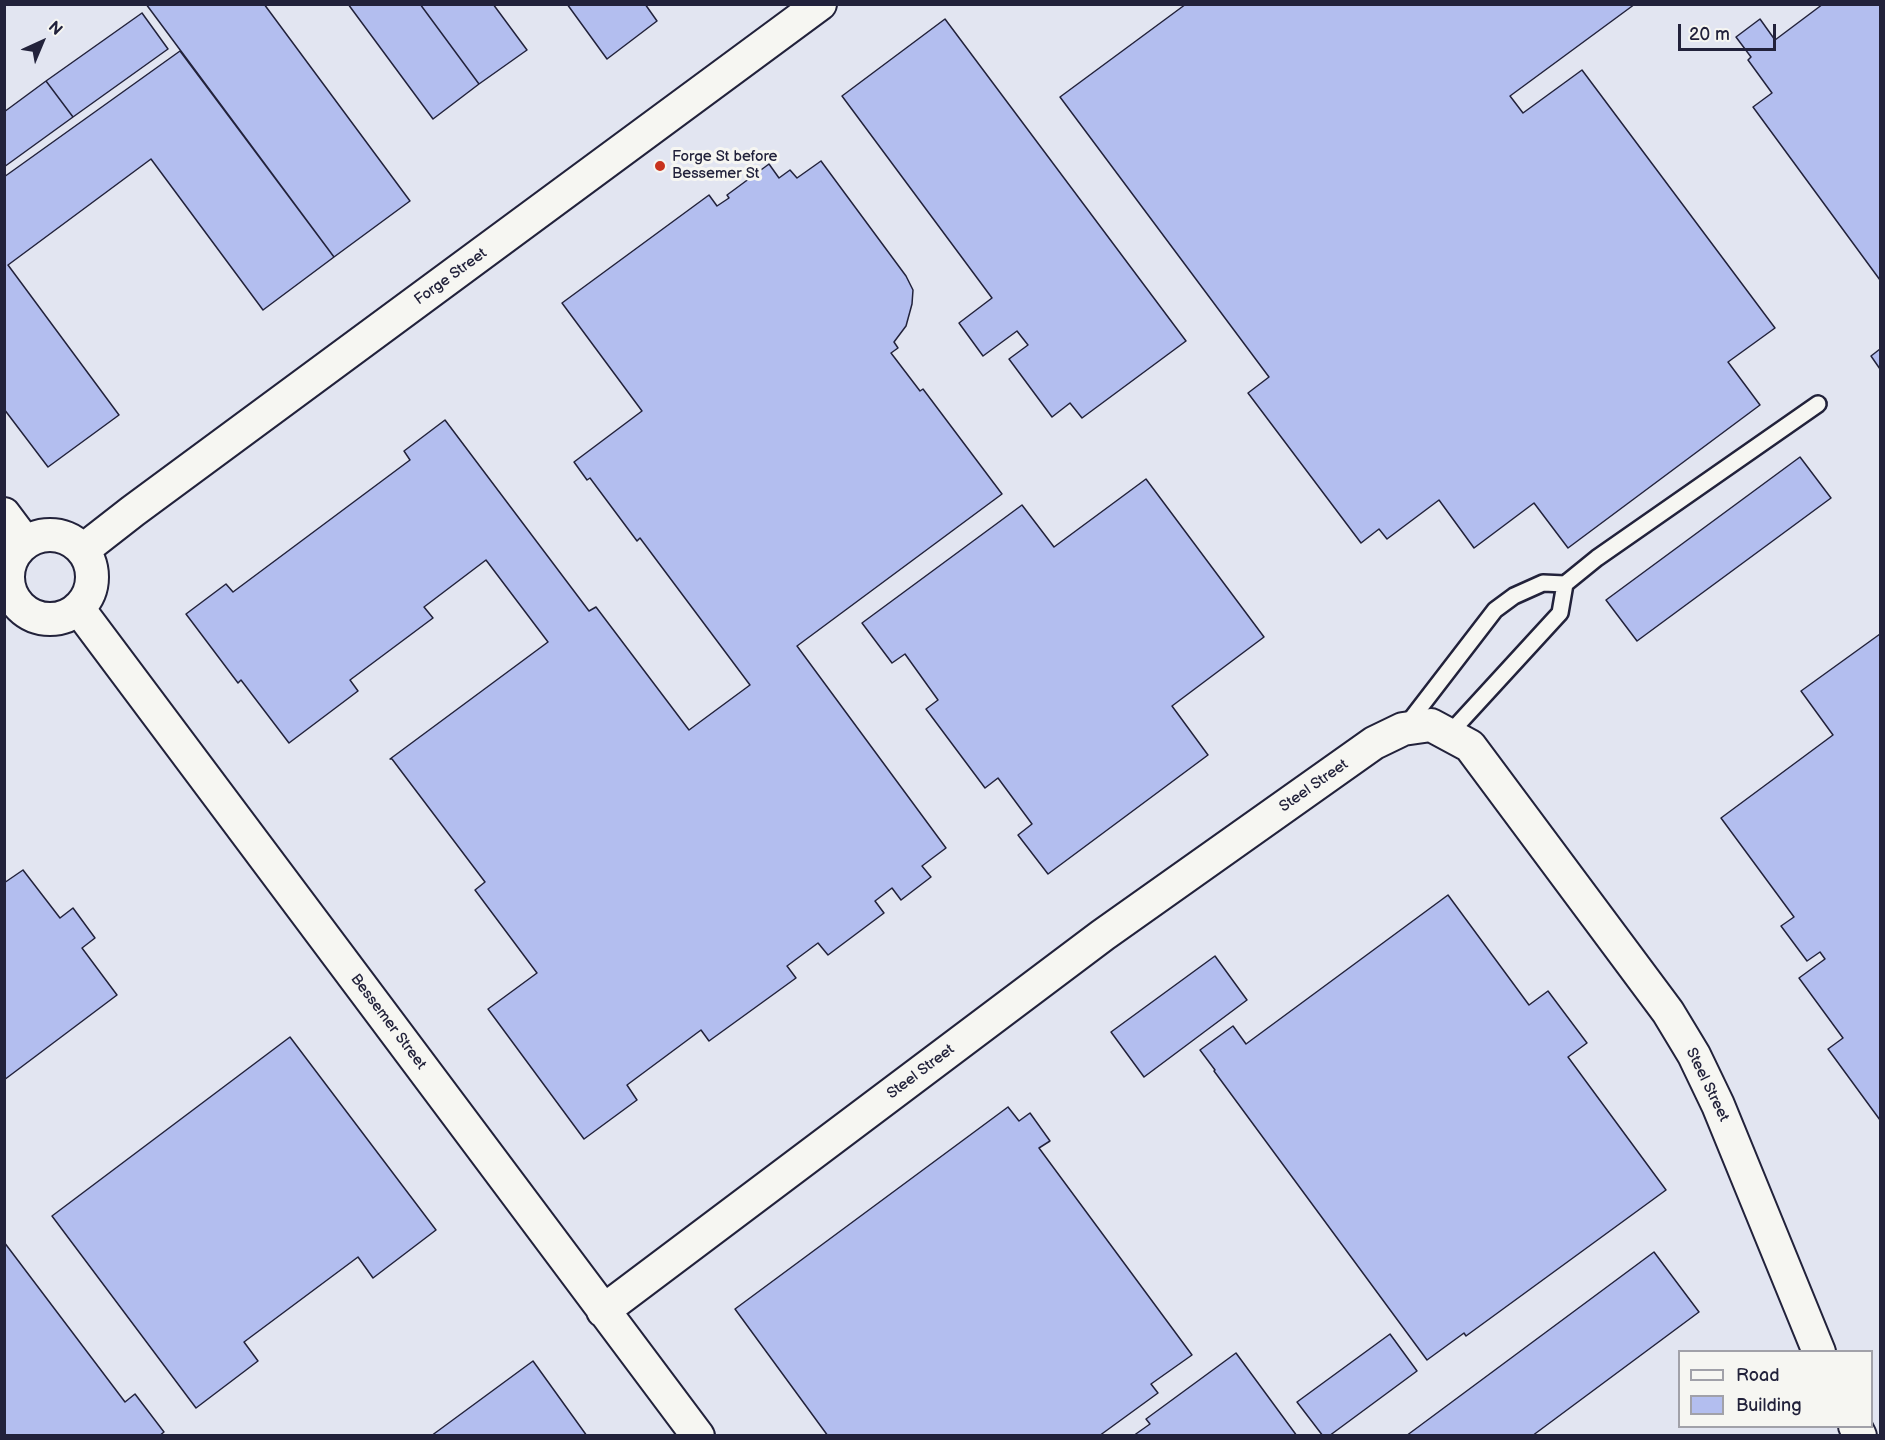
<!DOCTYPE html>
<html>
<head>
<meta charset="utf-8">
<style>
  body { margin:0 }
  #map { position:relative; width:1885px; height:1440px; overflow:hidden; background:#f6f6f2; font-family:"Balsamiq Sans",sans-serif }
  canvas { display:block }
  .frame { position:absolute; inset:0; border:6px solid #22223b; pointer-events:none }
  .legend { position:absolute; left:1678px; top:1350px; width:195px; height:78px; box-sizing:border-box; background:#f6f6f2; border:2px solid #a1a1a9; margin:0; padding:8px 10px; list-style:none; font-size:18px; color:#22223b }
  .legend li { display:flex; align-items:center; gap:12px; height:30px }
  .legend b { width:30px; border:2px solid #a1a1a9 }
  .north { position:absolute; left:12px; top:12px; width:60px; height:60px; -webkit-text-stroke:4px #f6f6f2; paint-order:stroke; rotate:44deg; font-size:16px; font-weight:700; line-height:24px; text-align:center; color:#22223b }
  .north::after { content:''; display:block; margin:auto; width:21px; height:27px; background:#22223b; clip-path:polygon(50% 0,100% 100%,50% 72%,0 100%) }
  .scale { position:absolute; left:1678px; top:24px; width:98px; height:27px; box-sizing:border-box; border:3px solid #22223b; border-top:0; padding-left:8px; font-size:18px; line-height:21px; white-space:nowrap; color:#22223b; -webkit-text-stroke:4px #f6f6f2; paint-order:stroke }
</style>
</head>
<body>
<div id="map">
<canvas width="1885" height="1440"></canvas>
<div class="frame"></div>
<ul class="legend">
<li><b style="height:8px;background:#f6f6f2"></b>Road</li>
<li><b style="height:16px;background:#b3beef"></b>Building</li>
</ul>
<div class="north">N</div>
<div class="scale">20 m</div>
</div>
<script>
const context = document.querySelector('canvas').getContext('2d');
context.lineJoin = 'round';
function fill(path, color) {
  context.fillStyle = color;
  context.fill(path, 'evenodd');
}
function shape(rows) {
  const path = new Path2D();
  for (const r of rows) {
    if (r.length === 3) {
      path.moveTo(r[0] + r[2], r[1]);
      path.arc(r[0], r[1], r[2], 0, 2 * Math.PI);
      continue;
    }
    path.moveTo(r[0], r[1]);
    for (let i = 2; i < r.length; i += 2) path.lineTo(r[i], r[i + 1]);
  }
  return path;
}
function strokePath(path, color, width, dash) {
  context.strokeStyle = color;
  context.lineWidth = width;
  context.lineCap = dash ? 'butt' : 'round';
  context.setLineDash(dash || []);
  context.stroke(path);
}
function write(font, color, halo, rows, align = 'center') {
  context.font = font + ' "Balsamiq Sans",sans-serif';
  context.lineWidth = 6;
  context.setLineDash([]);
  context.textBaseline = 'middle';
  context.strokeStyle = halo;
  context.fillStyle = color;
  for (const [text, x, y, turn = 0] of rows) {
    context.save();
    context.translate(x, y);
    context.rotate((+turn || 0) * Math.PI / 180);
    context.textAlign = isNaN(turn) ? turn : align;
    if (halo) context.strokeText(text, 0, 0);
    context.fillText(text, 0, 0);
    context.restore();
  }
}
const built = shape([
  [5,5,1880,5,1880,1435,5,1436],
  [1680,1352,1872,1352,1872,1426,1680,1426]
]);
const building = shape([
  [146,4,264,4,410,201,334,257,146,4],
  [348,4,420,4,479,84,433,119,348,4],
  [420,4,493,4,527,50,479,84,420,4],
  [567,4,645,4,657,21,607,59,567,4],
  [1186,4,1635,4,1510,96,1523,113,1582,70,1775,328,1728,362,1760,405,1568,548,1534,503,1474,548,1439,500,1387,539,1379,529,1361,543,1248,393,1269,377,1060,97,1186,4],
  [1823,4,1880,4,1880,280,1753,107,1772,93,1748,60,1751,57,1736,37,1760,19,1775,40,1823,4],
  [142,13,168,49,73,117,46,81,142,13],
  [945,19,1186,341,1082,418,1070,403,1052,417,1009,359,1028,345,1017,331,983,356,959,323,992,298,842,96,945,19],
  [180,51,334,257,263,310,151,159,8,265,119,415,48,467,4,409,4,177,180,51],
  [46,81,73,117,4,167,4,112,46,81],
  [821,161,906,276,913,290,912,304,906,326,894,342,898,348,891,353,920,391,923,389,1002,494,797,646,946,848,922,866,931,877,901,900,892,888,875,901,884,913,828,955,818,943,787,966,796,978,709,1041,701,1030,627,1085,637,1100,584,1139,488,1009,537,973,475,890,485,882,392,759,390,759,548,642,486,560,424,607,433,618,350,680,358,691,289,743,241,680,238,683,186,614,226,584,233,592,410,460,404,451,445,420,589,611,596,607,689,730,750,685,640,538,637,541,590,478,587,480,574,462,642,411,562,303,709,195,717,206,729,198,727,195,769,164,779,178,790,170,797,178,821,161],
  [1880,349,1880,369,1871,356,1880,349],
  [1800,457,1831,498,1637,641,1606,600,1800,457],
  [1146,479,1264,637,1172,706,1208,755,1048,874,1018,835,1032,824,998,778,985,788,926,709,938,700,905,654,892,663,862,623,1022,505,1054,547,1146,479],
  [1880,634,1880,1120,1828,1049,1843,1038,1799,978,1825,959,1820,952,1807,961,1781,926,1794,917,1721,818,1833,735,1801,691,1880,634],
  [23,870,60,918,73,908,95,938,82,948,117,995,4,1080,4,883,23,870],
  [1448,895,1529,1005,1548,991,1587,1043,1568,1057,1666,1190,1466,1336,1464,1333,1427,1360,1214,1071,1215,1070,1200,1050,1233,1026,1246,1044,1448,895],
  [1215,956,1247,1000,1144,1077,1111,1032,1215,956],
  [290,1037,436,1230,373,1278,358,1257,244,1342,258,1361,196,1408,52,1216,290,1037],
  [1008,1107,1019,1121,1030,1113,1050,1141,1039,1148,1192,1355,1151,1384,1158,1393,1099,1436,828,1436,735,1309,1008,1107],
  [4,1242,125,1402,135,1394,164,1432,159,1436,4,1436,4,1242],
  [1654,1252,1699,1312,1532,1436,1406,1436,1654,1252],
  [1390,1334,1417,1371,1329,1436,1323,1436,1297,1402,1390,1334],
  [1236,1353,1297,1436,1133,1436,1150,1424,1146,1419,1236,1353],
  [533,1361,587,1436,431,1436,533,1361]
]);
const lane = shape([
  [1405,727,1495,610,1514,596,1543,583,1565,584],
  [1449,734,1560,613,1565,584,1597,558,1818,404]
]);
const street = shape([
  [4,514,25,542],
  [50,577,42],
  [83,550,133,511,820,4],
  [78,608,698,1436],
  [603,1311,1103,935,1374,743,1403,729,1431,725,1470,746,1668,1012,1694,1055,1718,1105,1819,1352],
  [1855,1426,1860,1436]
]);
const markers = [
  [660,166,6,"#c8321e"]
];
const poiNames = [
  ["Forge St before",672,157],
  ["Bessemer St",672,174]
];
const streetNames = [
  ["Forge Street",451,277,-36],
  ["Steel Street",1314,786,-35],
  ["Bessemer Street",388,1022,53],
  ["Steel Street",921,1072,-37],
  ["Steel Street",1707,1085,64]
];
fill(built, '#e2e5f1');
fill(building, '#b3beef');
strokePath(building, '#22223b', 1.5);
strokePath(lane, '#22223b', 20);
strokePath(street, '#22223b', 36);
strokePath(lane, '#f6f6f2', 15);
strokePath(street, '#f6f6f2', 32);
for (const [x, y, r, color] of markers) {
  const dot = new Path2D();
  dot.arc(x, y, r, 0, 2 * Math.PI);
  context.fillStyle = color;
  context.fill(dot);
  strokePath(dot, '#f6f6f2', 2);
}
write('15px', '#22223b', '#f6f6f2', poiNames, 'left');
write('15px', '#22223b', '#f6f6f2', streetNames);
</script>
</body>
</html>
